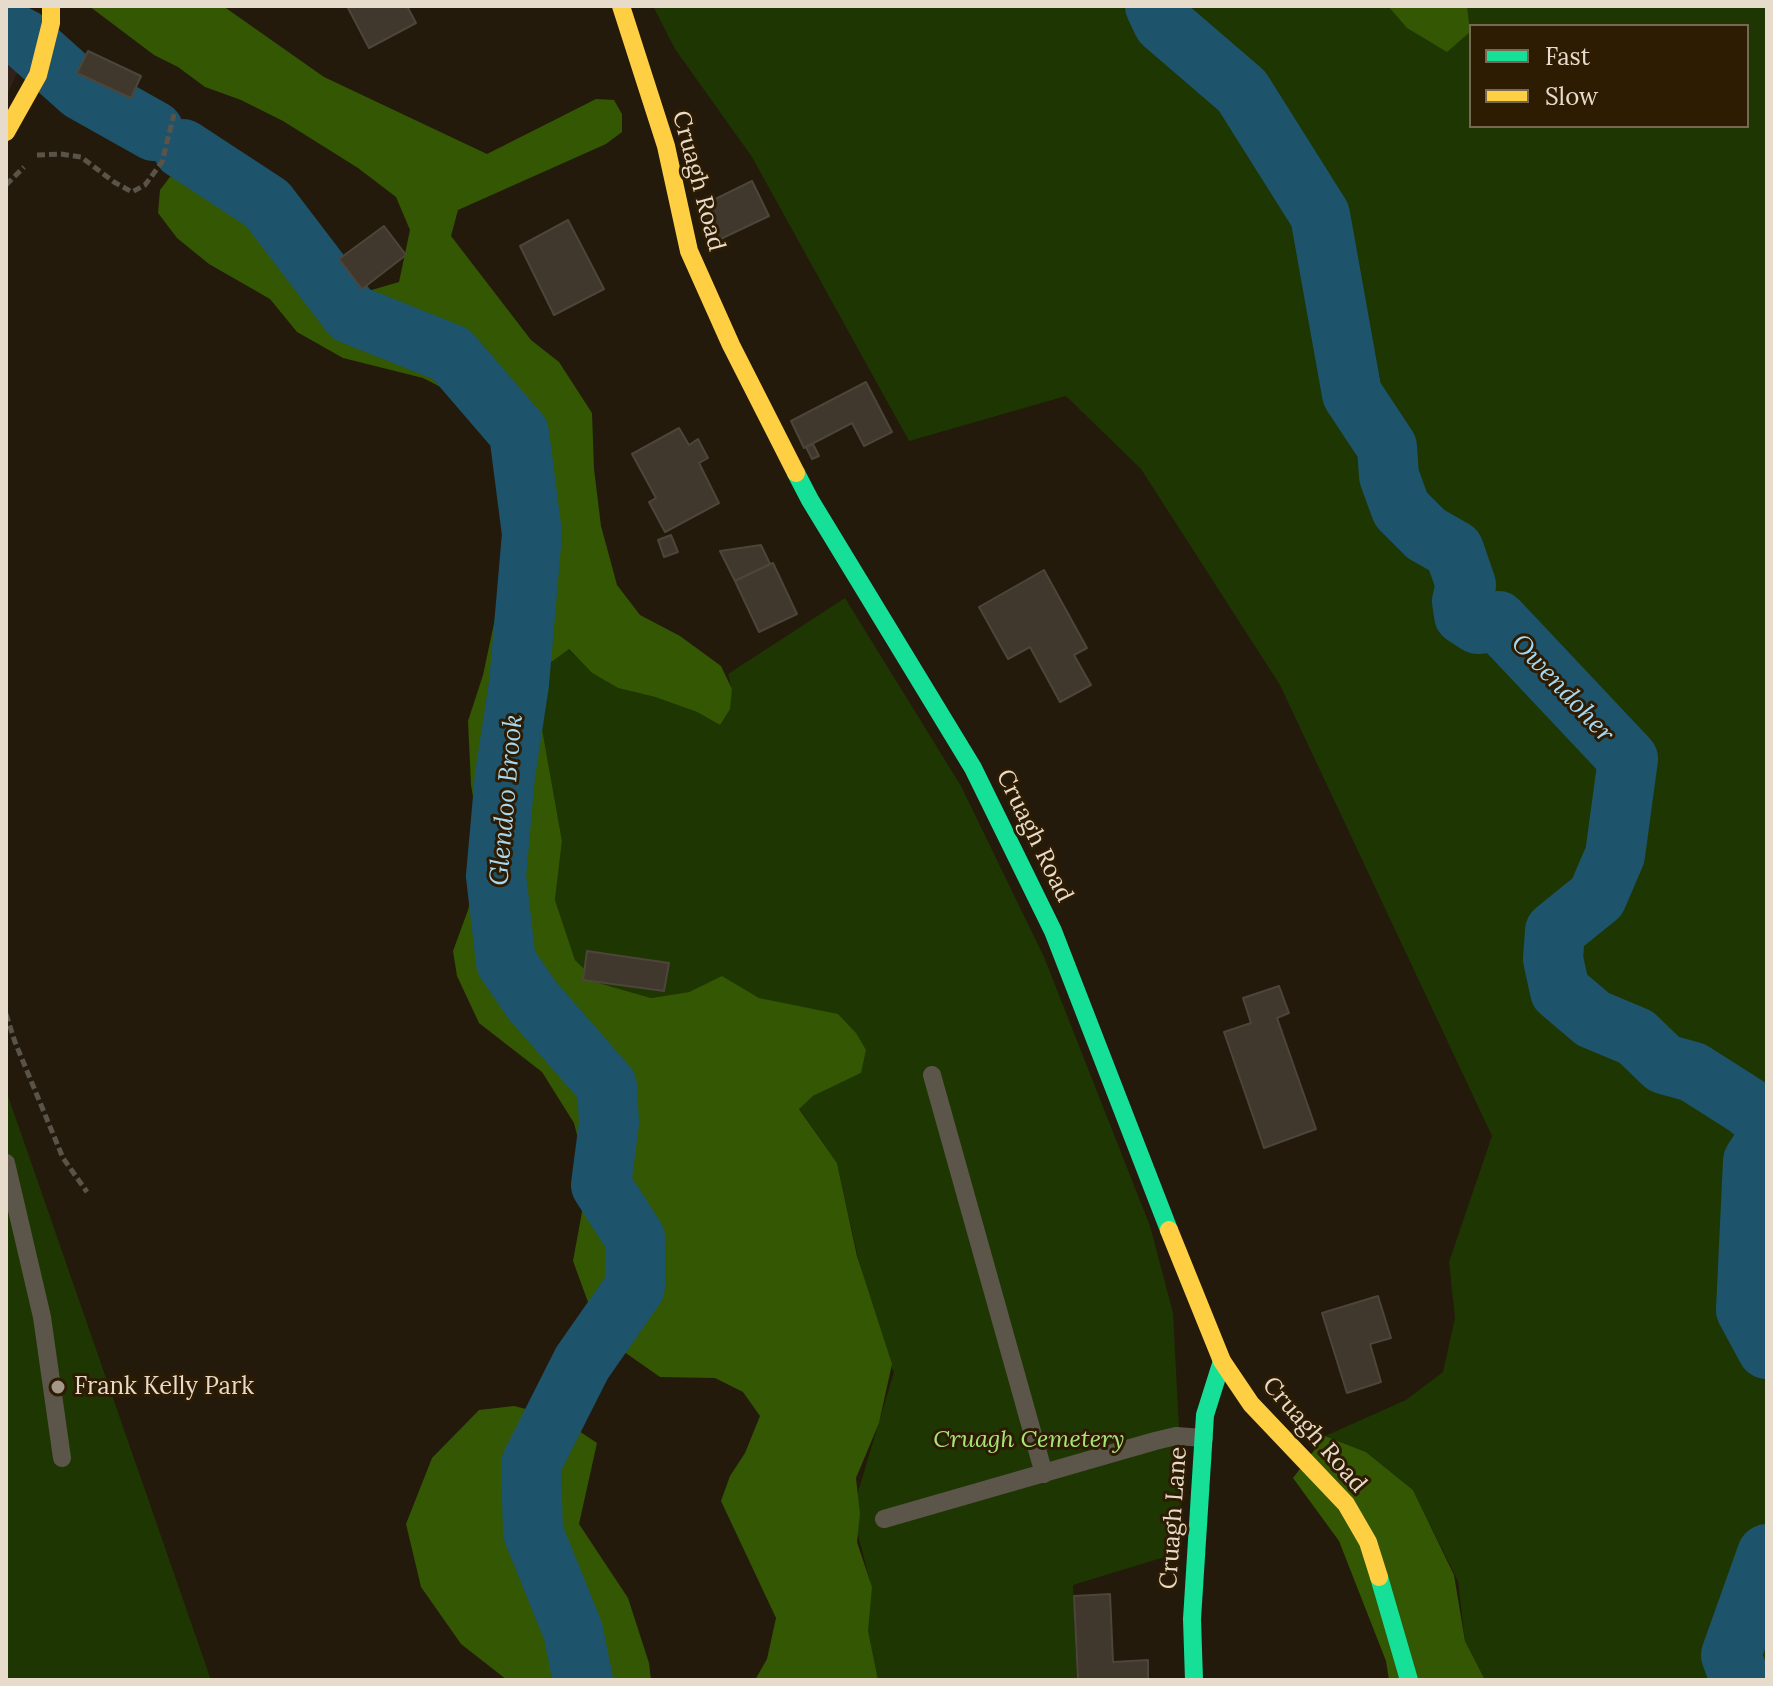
<!DOCTYPE html>
<html>
<head>
<meta charset="utf-8">
<style>
  body { margin:0 }
  #map { position:relative; width:1773px; height:1686px; overflow:hidden; background:#231a0c; font-family:Lora,serif }
  canvas { display:block }
  .frame { position:absolute; inset:0; border:8px solid #e7dbcc; pointer-events:none }
  .legend { position:absolute; left:1469px; top:24px; width:280px; height:104px; box-sizing:border-box; background:#2d1b02; border:2px solid #776853; margin:0; padding:10px 14px; list-style:none; font-size:24px; color:#e7dbcc }
  .legend li { display:flex; align-items:center; gap:16px; height:40px }
  .legend b { width:40px; border:2px solid #776853 }
</style>
</head>
<body>
<div id="map">
<canvas width="1773" height="1686"></canvas>
<div class="frame"></div>
<ul class="legend">
<li><b style="height:10px;background:#16e098"></b>Fast</li>
<li><b style="height:10px;background:#ffcf43"></b>Slow</li>
</ul>
</div>
<script>
const context = document.querySelector('canvas').getContext('2d');
context.lineJoin = 'round';
function fill(path, color) {
  context.fillStyle = color;
  context.fill(path, 'evenodd');
}
function shape(rows) {
  const path = new Path2D();
  for (const r of rows) {
    path.moveTo(r[0], r[1]);
    for (let i = 2; i < r.length; i += 2) path.lineTo(r[i], r[i + 1]);
  }
  return path;
}
function strokePath(path, color, width, dash) {
  context.strokeStyle = color;
  context.lineWidth = width;
  context.lineCap = dash ? 'butt' : 'round';
  context.setLineDash(dash || []);
  context.stroke(path);
}
function write(font, color, halo, rows, align = 'center') {
  context.font = font + ' Lora,serif';
  context.lineWidth = 6;
  context.setLineDash([]);
  context.textBaseline = 'middle';
  context.strokeStyle = halo;
  context.fillStyle = color;
  for (const [text, x, y, turn = 0] of rows) {
    context.save();
    context.translate(x, y);
    context.rotate((+turn || 0) * Math.PI / 180);
    context.textAlign = isNaN(turn) ? turn : align;
    if (halo) context.strokeText(text, 0, 0);
    context.fillText(text, 0, 0);
    context.restore();
  }
}
const education = shape([
  [6,30,24,39,23,60,6,97]
]);
const green = shape([
  [653,6,1767,6,1767,1680,1485,1680,1465,1641,1458,1581,1413,1490,1366,1452,1325,1436,1406,1400,1443,1372,1455,1318,1449,1262,1492,1136,1280,685,1141,469,1066,396,909,441,752,157,675,49],
  [1471,26,1747,26,1747,126,1471,126],
  [845,598,961,786,1044,957,1150,1226,1173,1313,1181,1464,1181,1552,1073,1585,1077,1680,854,1680,852,1649,870,1581,852,1512,894,1372,876,1338,837,1163,799,1108,813,1096,861,1073,794,1006,759,998,722,977,689,992,651,998,599,983,575,960,555,900,562,841,541,723,550,663,568,649,592,673,618,688,655,697,697,712,720,725,732,690,728,674],
  [6,1088,7,1093,211,1680,6,1680]
]);
const forest = shape([
  [6,6,18,6,9,56,6,56],
  [89,6,223,6,324,77,487,154,596,99,614,100,622,114,622,132,606,144,458,210,451,236,531,340,559,362,592,413,594,469,601,526,617,585,640,615,680,636,721,666,732,689,730,709,720,725,697,712,655,697,618,688,592,673,569,649,550,663,541,723,562,841,555,900,575,960,599,983,651,998,689,992,722,976,759,998,838,1014,856,1033,866,1050,861,1073,813,1096,799,1109,837,1163,857,1256,892,1364,879,1423,856,1478,860,1514,857,1542,872,1587,868,1631,878,1680,755,1680,767,1659,776,1618,721,1501,730,1476,745,1453,760,1416,743,1392,715,1378,660,1377,600,1335,573,1261,588,1179,574,1123,542,1072,479,1023,457,976,453,951,468,910,482,848,471,785,468,721,483,675,502,586,508,532,501,460,466,400,423,378,343,358,297,332,270,299,209,264,177,238,158,213,160,190,179,165,204,167,294,234,330,272,368,291,399,282,410,230,396,197,358,168,283,121,241,100,205,87,178,67,154,55],
  [1388,6,1467,6,1470,32,1447,52,1407,28],
  [514,1406,558,1417,597,1443,579,1524,628,1598,649,1663,651,1680,507,1680,461,1644,421,1587,406,1524,432,1458,479,1410],
  [1325,1436,1366,1452,1413,1490,1454,1575,1465,1641,1485,1680,1389,1680,1386,1661,1339,1541,1293,1478]
]);
const river = shape([
  [1155,6,1163,23,1242,91,1320,215,1352,394,1387,447,1389,476,1401,509,1426,534,1454,550,1466,585,1462,601,1464,615,1478,624,1498,621,1628,759,1615,855,1597,897,1555,931,1553,959,1560,991,1593,1019,1636,1037,1664,1064,1693,1072,1748,1107,1767,1123],
  [6,30,24,39,81,90,154,131],
  [183,149,267,204,351,314,451,354,519,433,532,534,519,684,505,775,496,876,506,962,532,1000,607,1086,609,1123,601,1185,635,1238,635,1287,582,1363,531,1464,533,1532,573,1631,583,1680],
  [1767,1139,1753,1161,1746,1310,1767,1349],
  [1740,1680,1731,1655,1767,1554]
]);
const building = shape([
  [347,6,407,6,416,23,369,48,347,6],
  [88,51,141,76,131,98,77,73,88,51],
  [752,181,769,216,710,244,697,208,752,181],
  [568,220,604,289,554,315,520,246,568,220],
  [384,226,406,255,362,289,339,259,384,226],
  [866,382,892,432,864,446,852,423,804,448,791,421,866,382],
  [679,428,689,445,698,439,708,458,699,463,719,503,665,532,649,502,656,498,632,454,679,428],
  [813,444,819,456,812,459,806,447,813,444],
  [671,535,678,552,664,557,658,540,671,535],
  [761,545,770,564,735,581,720,551,761,545],
  [773,563,797,614,759,632,735,581,773,563],
  [1044,570,1087,648,1074,655,1091,685,1060,702,1030,647,1008,659,979,607,1044,570],
  [587,951,669,963,664,991,583,980,587,951],
  [1279,986,1289,1013,1277,1018,1316,1129,1264,1148,1224,1032,1251,1023,1243,998,1279,986],
  [1378,1296,1391,1338,1370,1344,1381,1382,1347,1393,1322,1313,1378,1296],
  [1110,1594,1113,1662,1148,1660,1148,1680,1078,1680,1074,1596,1110,1594]
]);
const path = shape([
  [37,155,61,154,81,157,114,182,132,192,145,185,162,162,174,114],
  [6,185,24,167],
  [6,1014,15,1042,63,1158,87,1192]
]);
const lane = shape([
  [932,1075,1044,1474],
  [6,1163,42,1317,62,1458],
  [884,1519,1155,1441,1176,1436,1204,1438]
]);
const fast = shape([
  [796,473,810,500,973,768,1053,931,1169,1230],
  [1379,1577,1409,1680],
  [1194,1680,1192,1619,1205,1415,1222,1361]
]);
const slow = shape([
  [621,6,666,146,689,251,731,345,796,473],
  [6,132,38,75,51,23,51,6],
  [1169,1230,1222,1361,1251,1404,1346,1504,1368,1542,1379,1577]
]);
const markers = [
  [58,1387,8,"#a29789"]
];
const streetNames = [
  ["Cruagh Road",698,181,75],
  ["Cruagh Road",1034,836,64],
  ["Cruagh Road",1314,1435,49],
  ["Cruagh Lane",1174,1518,-86]
];
const poiNames = [
  ["Frank Kelly Park",74,1387]
];
const parkNames = [
  ["Cruagh Cemetery",1029,1440]
];
const waterNames = [
  ["Owendoher",1562,689,47],
  ["Glendoo Brook",507,800,-85]
];
fill(education, '#32201a');
fill(green, '#1e3602');
fill(forest, '#335702');
strokePath(river, '#1d546c', 60);
fill(building, '#40382d');
strokePath(building, '#4d4539', 2);
strokePath(path, '#5a5348', 5, [8, 4]);
strokePath(lane, '#5c554a', 18);
strokePath(fast, '#16e098', 18);
strokePath(slow, '#ffcf43', 18);
for (const [x, y, r, color] of markers) {
  const dot = new Path2D();
  dot.arc(x, y, r, 0, 2 * Math.PI);
  context.fillStyle = color;
  context.fill(dot);
  strokePath(dot, '#2d1b02', 3);
}
write('24px', '#e7dbcc', '#2d1b02', streetNames);
write('24px', '#e7dbcc', '#2d1b02', poiNames, 'left');
write('italic 24px', '#a7e577', '#2d1b02', parkNames);
write('italic 26px', '#a6d8f1', '#2d1b02', waterNames);
</script>
</body>
</html>
